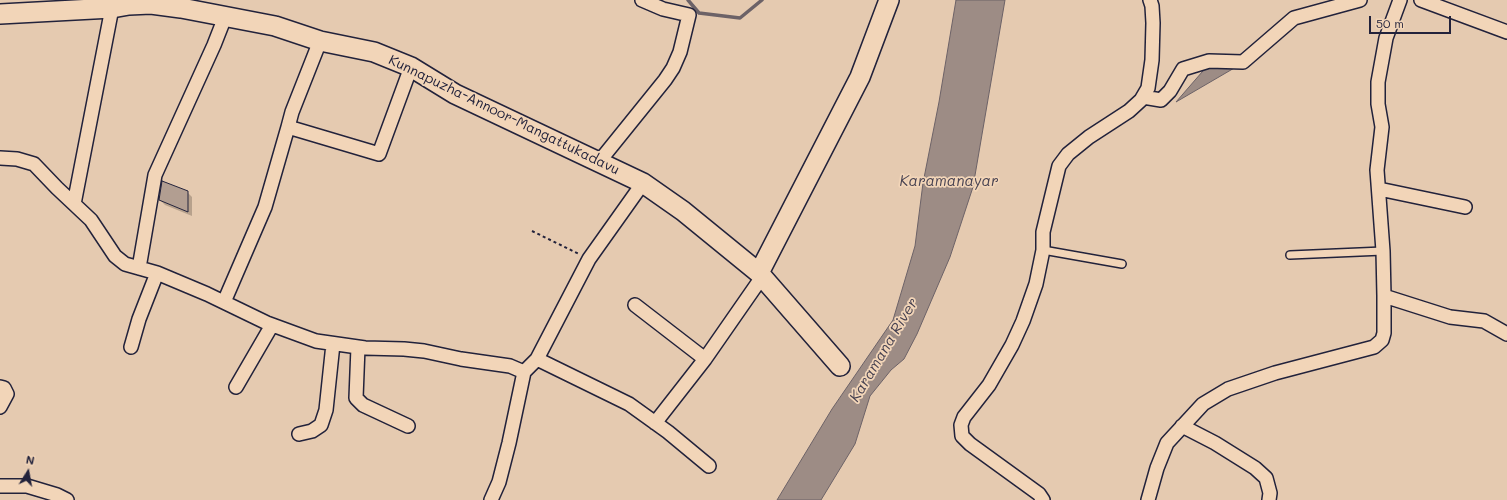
<!DOCTYPE html>
<html>
<head>
<meta charset="utf-8">
<style>
  body { margin:0 }
  #map { position:relative; width:1507px; height:500px; overflow:hidden; background:#e5cab0; font-family:Mali,sans-serif }
  canvas { display:block }
  .north { position:absolute; left:8px; top:452px; width:40px; height:40px; -webkit-text-stroke:3px #f2d5b8; paint-order:stroke; rotate:11deg; font-size:11px; font-weight:700; line-height:16px; text-align:center; color:#22223b }
  .north::after { content:''; display:block; margin:auto; width:14px; height:18px; background:#22223b; clip-path:polygon(50% 0,100% 100%,50% 72%,0 100%) }
  .scale { position:absolute; left:1369px; top:16px; width:82px; height:18px; box-sizing:border-box; border:2px solid #22223b; border-top:0; padding-left:5px; font-size:12px; line-height:14px; white-space:nowrap; color:#22223b; -webkit-text-stroke:3px #f2d5b8; paint-order:stroke }
</style>
</head>
<body>
<div id="map">
<canvas width="1507" height="500"></canvas>
<div class="north">N</div>
<div class="scale">50 m</div>
</div>
<script>
const context = document.querySelector('canvas').getContext('2d');
context.lineJoin = 'round';
function fill(path, color) {
  context.fillStyle = color;
  context.fill(path, 'evenodd');
}
function shape(rows) {
  const path = new Path2D();
  for (const r of rows) {
    path.moveTo(r[0], r[1]);
    for (let i = 2; i < r.length; i += 2) path.lineTo(r[i], r[i + 1]);
  }
  return path;
}
function strokePath(path, color, width, dash) {
  context.strokeStyle = color;
  context.lineWidth = width;
  context.lineCap = dash ? 'butt' : 'round';
  context.setLineDash(dash || []);
  context.stroke(path);
}
function write(font, color, halo, rows, align = 'center') {
  context.font = font + ' Mali,sans-serif';
  context.lineWidth = 3.5;
  context.setLineDash([]);
  context.textBaseline = 'middle';
  context.strokeStyle = halo;
  context.fillStyle = color;
  for (const [text, x, y, turn = 0] of rows) {
    context.save();
    context.translate(x, y);
    context.rotate((+turn || 0) * Math.PI / 180);
    context.textAlign = isNaN(turn) ? turn : align;
    if (halo) context.strokeText(text, 0, 0);
    context.fillText(text, 0, 0);
    context.restore();
  }
}
const water = shape([
  [956,0,1005,0,973,187,950,257,917,334,904,359,891,370,870,396,855,444,821,500,777,500,832,409,893,320,915,246,923,183,939,102,956,0],
  [1209,64,1236,67,1176,102,1209,64]
]);
const shadow = shape([
  [187,192,192,197,192,216,165,205,160,200]
]);
const stream = shape([
  [688,0,699,13,740,18,762,0]
]);
const building = shape([
  [162,181,188,191,188,212,159,200,162,181]
]);
const path = shape([
  [532,231,579,254]
]);
const lane = shape([
  [1043,250,1122,264],
  [1290,255,1383,251]
]);
const street = shape([
  [1400,0,1386,38,1378,82,1378,104,1382,127,1377,170,1383,251,1384,296,1450,317,1484,321,1507,334],
  [1421,0,1507,32],
  [1143,97,1161,100,1170,91,1183,69,1209,61,1243,62,1294,18,1360,0],
  [288,127,292,112,320,41],
  [0,158,17,159,34,164,57,188,91,220,115,256,125,264,157,273,207,294,267,323,316,341,365,348,404,349,424,351,461,359,510,366,524,372],
  [598,163,665,80,673,68,680,52,689,15,663,9,642,0],
  [1379,189,1465,207],
  [74,204,112,8,112,1],
  [139,268,155,175,214,45,225,17],
  [224,302,265,207,288,127,379,154,411,67],
  [635,305,705,359,762,277],
  [131,347,139,319,157,273],
  [358,347,356,398,363,405,408,426],
  [537,359,629,404,668,432,709,466],
  [0,387,4,388,7,394,0,407],
  [236,387,272,325],
  [655,423,705,359],
  [1182,426,1215,443,1255,468,1266,478,1270,493,1269,500],
  [299,434,312,431,321,425,326,410,333,344],
  [0,486,27,486,57,495,67,500],
  [491,500,499,482,509,443,524,372,537,359,589,259,643,183],
  [1043,500,1039,494,970,444,962,436,961,425,964,417,989,385,1012,345,1023,321,1036,284,1043,250,1043,232,1059,166,1068,154,1089,137,1129,111,1141,100,1148,88,1152,60,1153,23,1152,6,1150,0],
  [1148,500,1157,468,1167,443,1203,404,1228,389,1275,373,1374,347,1382,340,1384,333,1384,296]
]);
const secondary = shape([
  [0,14,112,8,129,5,151,4,181,8,275,26,320,41,374,52,411,67,455,94,643,183,683,211,759,273,840,366],
  [759,273,860,77,889,0]
]);
const streetNames = [
  ["Kunnapuzha-Annoor-Mangattukadavu",504,115,26]
];
const waterNames = [
  ["Karamanayar",949,181],
  ["Karamana River",884,350,-59]
];
fill(water, '#9d8c85');
strokePath(water, '#6c6267', 1);
fill(shadow, '#0003');
strokePath(stream, '#6c6267', 3.5);
fill(building, '#b29e91');
strokePath(building, '#22223b', 1);
strokePath(lane, '#22223b', 10);
strokePath(street, '#22223b', 16);
strokePath(secondary, '#22223b', 22);
strokePath(path, '#22223b', 2, [3, 3]);
strokePath(lane, '#f2d5b8', 7);
strokePath(street, '#f2d5b8', 13);
strokePath(secondary, '#f2d5b8', 19);
write('14px', '#22223b', '#f2d5b8', streetNames);
write('italic 15px', '#474251', '#f2d5b8', waterNames);
</script>
</body>
</html>
